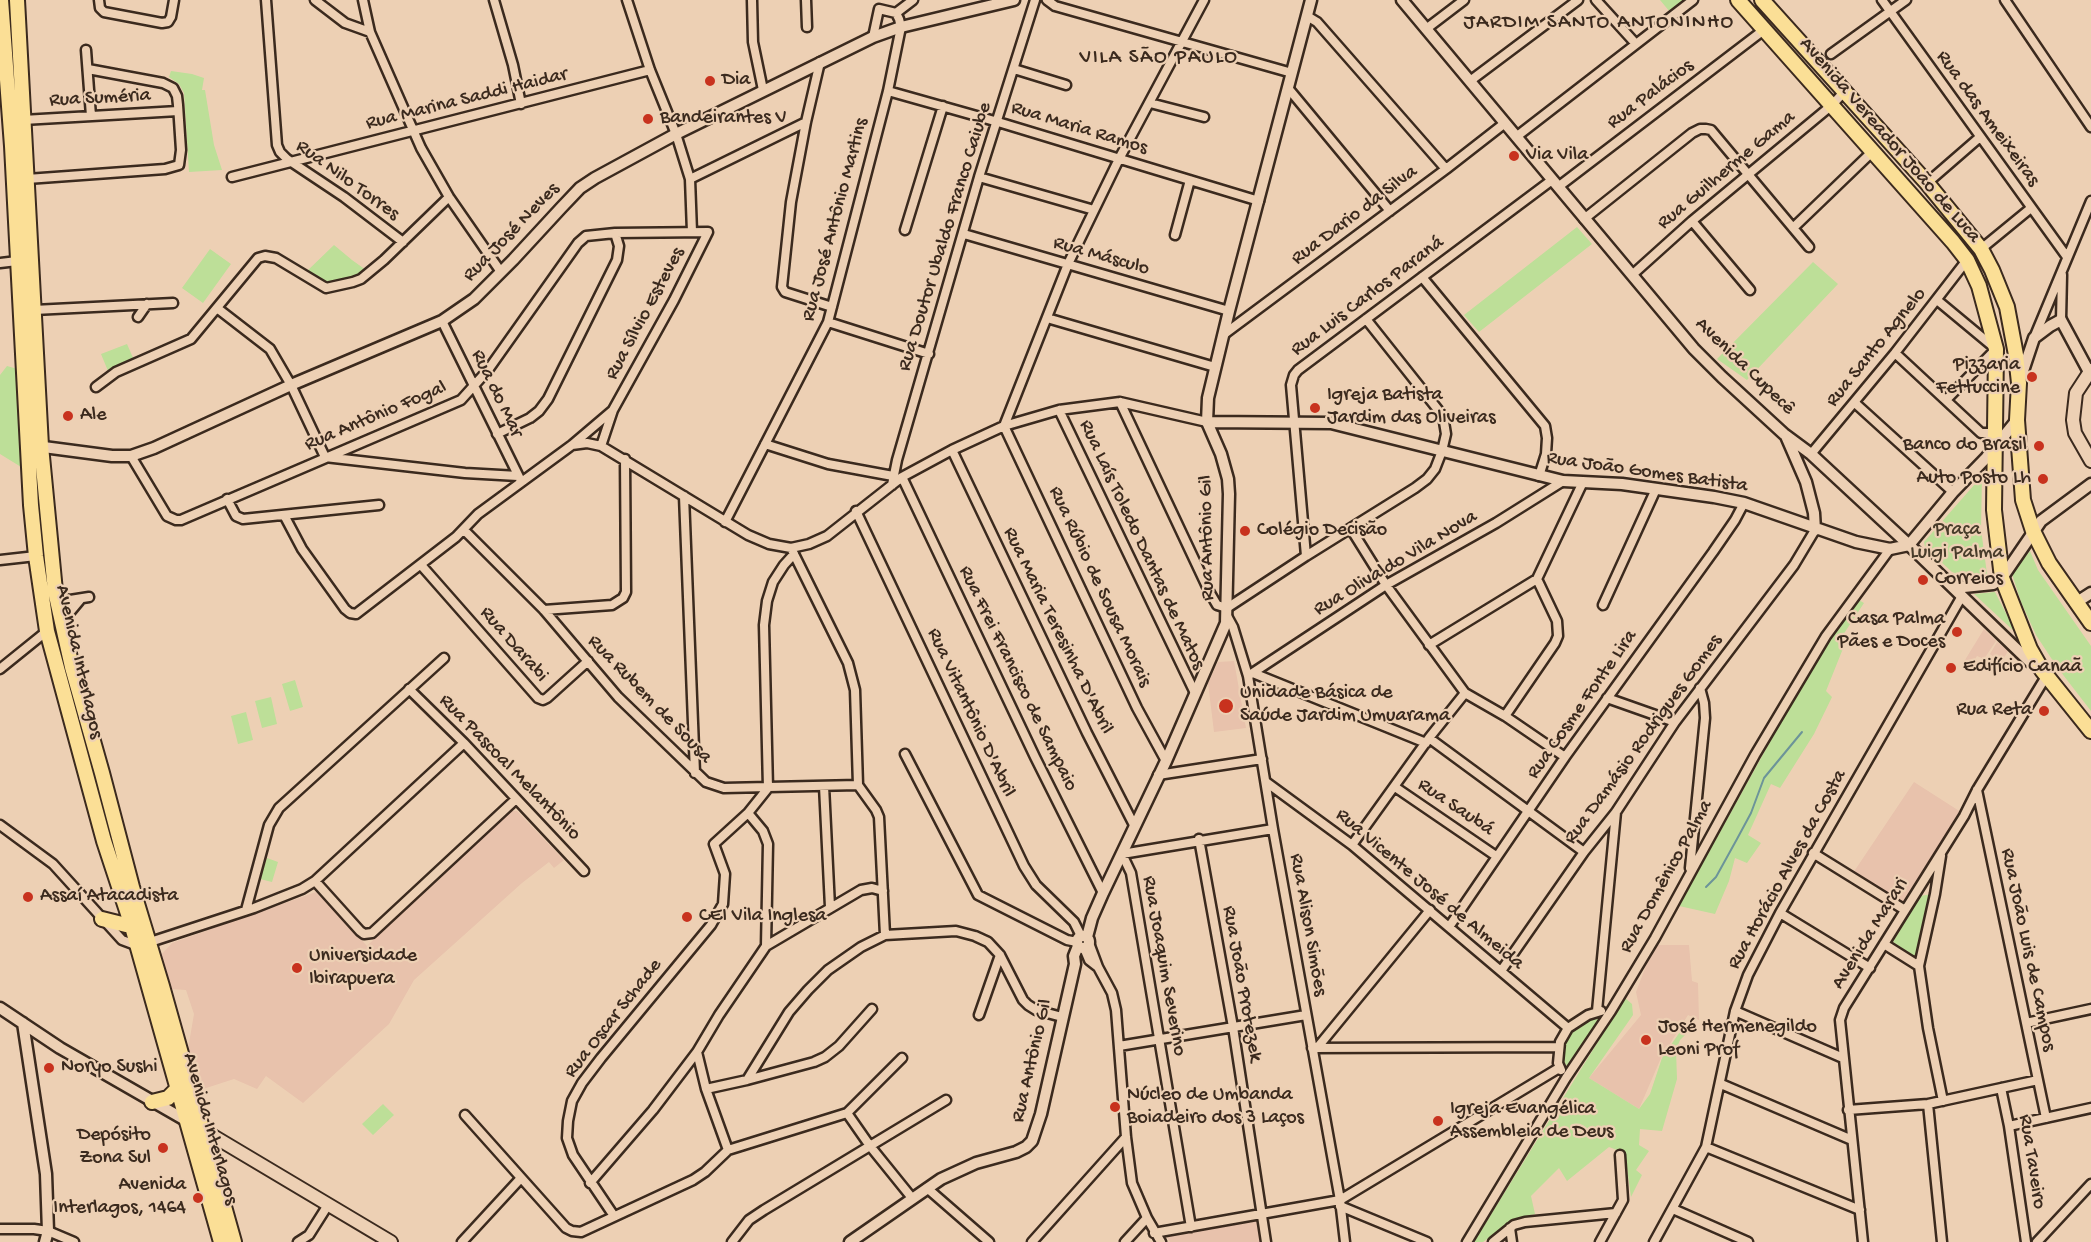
<!DOCTYPE html>
<html>
<head>
<meta charset="utf-8">
<style>
  body { margin:0 }
  canvas { display:block; background:#edd0b4 }
</style>
</head>
<body>
<canvas width="2091" height="1242"></canvas>
<script>
const context = document.querySelector('canvas').getContext('2d');
context.lineJoin = 'round';
function fill(path, color) {
  context.fillStyle = color;
  context.fill(path, 'evenodd');
}
function shape(rows) {
  const path = new Path2D();
  for (const r of rows) {
    if (r.length === 3) {
      path.moveTo(r[0] + r[2], r[1]);
      path.arc(r[0], r[1], r[2], 0, 2 * Math.PI);
      continue;
    }
    path.moveTo(r[0], r[1]);
    for (let i = 2; i < r.length; i += 2) path.lineTo(r[i], r[i + 1]);
  }
  return path;
}
function strokePath(path, color, width, dash) {
  context.strokeStyle = color;
  context.lineWidth = width;
  context.lineCap = dash ? 'butt' : 'round';
  context.setLineDash(dash || []);
  context.stroke(path);
}
function write(font, color, halo, rows, align = 'center') {
  context.font = font + ' "Gochi Hand",sans-serif';
  context.lineWidth = 4.5;
  context.setLineDash([]);
  context.textBaseline = 'middle';
  context.strokeStyle = halo;
  context.fillStyle = color;
  for (const [text, x, y, turn = 0] of rows) {
    context.save();
    context.translate(x, y);
    context.rotate((+turn || 0) * Math.PI / 180);
    context.textAlign = isNaN(turn) ? turn : align;
    if (halo) context.strokeText(text, 0, 0);
    context.fillText(text, 0, 0);
    context.restore();
  }
}
const built = shape([
  [1984,629,1996,641,1984,659,1977,656,1971,665,1965,660],
  [1997,642,2008,651,2001,663,1990,654],
  [1234,661,1246,728,1214,732,1208,683,1218,662],
  [1914,782,1964,814,1908,905,1851,876],
  [511,811,517,811,564,860,554,868,549,862,522,883,414,980,389,1024,303,1103,266,1076,257,1089,234,1079,200,1090,188,1049,194,1014,186,990,172,989,161,955,172,943,316,892,367,946,443,872],
  [1654,945,1689,945,1692,981,1698,983,1699,1020,1688,1015,1661,1058,1639,1109,1589,1078,1641,1015,1636,992],
  [1258,1221,1261,1242,1170,1242,1167,1237]
]);
const green = shape([
  [1660,0,1684,0,1670,12],
  [171,71,192,74,204,78,202,90,205,90,214,145,222,170,189,172,184,93,179,84,169,77],
  [1577,227,1592,244,1479,332,1464,315],
  [334,245,352,260,366,270,358,276,329,285,322,283,306,272],
  [210,249,231,264,203,303,182,288],
  [1813,262,1838,284,1747,380,1717,359],
  [127,344,134,360,108,371,101,354],
  [7,366,21,370,26,470,0,454,0,375],
  [1982,476,1981,529,1987,574,1985,576,1960,575,1952,572,1925,547,1924,542],
  [2030,551,2038,570,2091,646,2091,711,2057,667,2036,635,2021,602,2012,574],
  [1995,592,2016,633,1974,594],
  [1857,599,1864,603,1841,638,1844,646,1826,691,1832,697,1814,734,1780,788,1771,784,1748,835,1761,843,1747,863,1735,858,1729,881,1715,914,1679,906,1827,639],
  [295,680,303,707,290,711,282,684],
  [271,697,277,724,262,728,255,701],
  [246,712,253,740,238,744,231,716],
  [267,858,278,862,272,882,260,879],
  [1932,894,1915,957,1893,942,1920,896],
  [1625,998,1632,1004,1633,1015,1589,1078,1639,1109,1650,1094,1662,1058,1686,1023,1693,1025,1691,1033,1687,1033,1680,1040,1676,1050,1677,1079,1662,1131,1640,1129,1639,1145,1649,1151,1636,1170,1642,1175,1631,1197,1625,1153,1609,1147,1567,1181,1559,1168,1531,1196,1535,1214,1515,1219,1483,1242,1474,1242],
  [1603,1015,1568,1068,1562,1058,1563,1044,1570,1031,1590,1019],
  [383,1104,394,1115,373,1135,362,1124]
]);
const stream = shape([
  [1706,887,1716,877,1737,839,1751,813,1764,778,1802,732]
]);
const minor = shape([
  [99,0,100,8,104,12,162,23,168,22,171,17,174,0],
  [266,0,277,145,280,152,287,159,344,197,403,242],
  [315,0,345,23,370,32],
  [363,0,370,32,421,148,449,197,501,272],
  [494,0,513,65,521,104],
  [627,0,650,70,676,134,690,179,692,232],
  [752,0,753,42,763,90],
  [806,0,807,27],
  [1047,0,1055,6,1292,73],
  [1596,0,1636,44],
  [1882,0,2067,257],
  [2005,0,2091,127],
  [1307,16,1317,22,1446,169],
  [1426,29,1464,0],
  [873,37,879,9,896,13,913,0],
  [86,50,91,116],
  [1831,54,1906,0],
  [820,62,806,122,791,202,782,287,785,292,832,307],
  [1014,69,1066,85],
  [1470,81,1578,0],
  [1288,88,1390,211],
  [888,91,998,122,1259,201],
  [1150,103,1204,117],
  [23,120,178,111],
  [1516,137,1693,0],
  [232,177,650,70],
  [979,177,1094,210],
  [27,179,165,169,179,165,181,150,178,105,177,96,173,88,163,83,88,69],
  [690,179,806,122],
  [1927,183,1980,137],
  [1558,187,1765,29],
  [1584,219,1692,133,1700,129,1706,129,1711,130,1716,136,1809,247],
  [1692,221,1750,290],
  [1793,228,1873,151],
  [905,230,943,106],
  [964,234,1229,311],
  [1175,235,1190,180],
  [1981,249,2031,208],
  [0,263,17,261],
  [1632,275,1692,221,1832,105,1844,92],
  [1422,277,1545,426,1547,438,1546,454,1539,476],
  [1937,300,1996,349,1946,400],
  [217,308,270,349,291,385,325,457,465,473,518,476],
  [34,310,173,303],
  [138,317,147,304],
  [1047,318,1215,367],
  [2061,320,2062,275],
  [442,321,520,479],
  [828,322,929,354],
  [1223,335,1446,169,1505,123],
  [2034,338,2091,201],
  [1895,353,1981,433,1990,433,1995,428],
  [96,387,116,372,191,339,258,258,265,256,276,258,326,288,353,282,361,279,384,260,449,197],
  [1120,402,1210,593,1217,605,1227,608,1306,556,1415,488,1427,479,1435,469,1442,451,1446,434,1443,416,1366,319],
  [1855,403,1953,492],
  [1059,410,1195,693],
  [497,434,530,418,539,411,548,399,617,260,619,246,615,233],
  [765,444,828,464,893,476],
  [572,445,587,443,601,446,748,535,769,544,791,548,809,544,827,536,902,477,952,450,1004,426,1059,410,1120,402,1207,422],
  [952,450,1087,733,1134,825],
  [1811,454,1895,353,1967,260],
  [131,456,167,516,176,520,181,520,461,400,488,370,578,243,586,236,615,233,708,232,674,300,613,410,601,446],
  [902,477,1035,757,1103,893],
  [892,485,897,460,979,177,1035,0],
  [684,496,695,773],
  [227,499,236,516,243,519,379,505],
  [856,511,1024,866,1036,885,1074,922,1081,936],
  [284,515,302,549,345,609,350,613,356,614,456,537,478,514,572,445,612,411],
  [725,522,828,322,888,91,901,27,899,19,896,13],
  [1351,529,1386,585,1465,693,1505,716,1565,757],
  [464,530,544,610,618,697,706,782,724,788,858,785,855,690,848,663,791,548],
  [1306,556,1291,385,1294,375,1298,370,1552,180],
  [0,560,36,556],
  [421,565,538,698,543,700,547,698,588,661],
  [56,597,70,600,89,597],
  [1603,605,1656,489],
  [544,610,612,605,623,598,626,592,625,459],
  [1227,616,1233,627,1248,676,1273,829,1340,1200,1345,1242],
  [60,619,70,612,80,600],
  [1429,645,1537,579,1583,482],
  [0,669,47,631],
  [1253,673,1426,743],
  [1248,676,1386,585,1496,523,1563,481],
  [409,689,464,743,584,871],
  [1607,698,1675,722],
  [1505,716,1555,643,1558,636,1557,621,1537,579],
  [1429,738,1584,852],
  [905,754,978,895,1067,940,1077,942],
  [1166,761,1137,708,1004,426,1068,264,1119,159,1204,0],
  [1158,775,1262,759],
  [1266,782,1352,845,1568,1028],
  [858,785,876,810,879,817,885,935],
  [824,786,830,907],
  [1395,787,1496,856],
  [1977,790,2046,1118],
  [748,813,763,831,768,844,766,946],
  [0,825,53,864,122,940,138,946,254,908,302,889,315,881,464,743],
  [1199,839,1233,1027,1266,1242],
  [1352,845,1429,738,1465,693],
  [1813,853,1905,910],
  [1941,856,1935,894,1919,966,1928,1028,1943,1101],
  [1690,868,1705,718,1704,703,1700,688],
  [315,881,360,931,364,934,372,933,516,799],
  [246,910,269,825,279,808,444,658],
  [1780,913,1870,968],
  [1449,927,1565,757,1713,552,1735,520,1744,503],
  [1089,943,1098,967,1112,993,1116,1010,1126,1137,1132,1183,1147,1218,1161,1242],
  [1884,944,1919,966],
  [1084,948,1089,960,1098,967],
  [1501,971,1584,852,1616,812,1675,722,1794,565,1815,530],
  [1597,1011,1616,812],
  [1735,1011,1843,1058],
  [979,1015,1000,955],
  [2026,1023,2091,1009],
  [1119,1046,1306,1015],
  [1312,1048,1559,1047],
  [1317,1048,1430,910],
  [1561,1070,1558,1063,1560,1042,1568,1028,1588,1015,1601,1011],
  [747,1080,789,1012,808,990,828,970,861,947,885,935,956,931,975,936,988,942,1000,955,1023,1000,1028,1005,1036,1010,1062,1017],
  [1721,1084,1852,1140],
  [2001,1088,2009,1126,2026,1242],
  [706,1089,747,1080,814,1062,825,1057,839,1046,872,1009],
  [1928,1104,1942,1242],
  [1848,1110,1928,1104,2038,1080],
  [847,1113,870,1146,912,1198],
  [465,1115,566,1228,572,1231,581,1232,693,1180,705,1172,728,1150,847,1113,902,1058],
  [2009,1126,2091,1108],
  [1706,1147,1860,1210],
  [728,1150,706,1089,697,1052,719,1015,766,946,861,890,872,888,883,891],
  [590,1183,653,1110,697,1052],
  [927,1188,989,1242],
  [1340,1206,1427,1242],
  [1673,1209,1748,1242],
  [614,1216,573,1155,567,1138,568,1121,572,1101,582,1083,601,1058,711,925,723,904,725,874,714,844,748,813,768,788,764,625,767,601,773,582,784,565,794,554],
  [1191,1227,1131,873,1122,854,1273,829],
  [1510,1228,1512,1242],
  [0,1229,34,1229,48,1231,74,1242],
  [1154,1233,1340,1200,1559,1068],
  [298,1242,309,1235,328,1205],
  [462,1242,521,1178],
  [732,1242,749,1220,764,1210,946,1100],
  [1032,1242,1126,1137],
  [1125,1242,1147,1218],
  [1467,1242,1566,1078,1611,1011,1655,938,1755,755,1826,636,1890,549],
  [1493,1242,1514,1225,1525,1222,1616,1213],
  [1600,1242,1623,1200,1620,1155],
  [1654,1242,1706,1147,1735,1011,1748,975,1780,913,1962,596],
  [1863,1242,1840,1020,1844,1008,1964,816,1977,790,2047,675],
  [2037,1242,2091,1184]
]);
const tertiary = shape([
  [1402,0,1694,349,1722,377,1784,434,1811,454,1909,545,2029,661,2040,668],
  [2020,380,2034,338,2050,326,2061,320,2089,372],
  [1207,422,1331,423,1563,481,1622,484,1714,497,1744,503,1856,542,1890,549,1909,545],
  [1786,436,1806,482,1814,513,1815,530],
  [36,446,112,456,131,456,154,448,291,385,442,321,474,299,513,260,561,208,580,188,595,178,676,134,873,37,901,27,1014,0],
  [1909,545,1953,492,1986,458,2017,420],
  [1954,588,1993,584,2002,578,2041,521,2091,484],
  [2077,602,2091,593],
  [1083,942,6],
  [1087,937,1092,918,1103,893,1166,761,1226,623,1229,494,1228,479,1221,454,1207,422,1208,398,1229,311,1311,0],
  [0,1008,60,1048,187,1121],
  [23,1023,46,1174,48,1231,45,1242],
  [850,1242,941,1179,976,1163,1016,1152,1026,1147,1032,1141,1041,1114,1075,964,1074,956,1078,946]
]);
const secondary = shape([
  [2091,370,2076,393,2073,420,2075,433,2091,461],
  [198,1127,391,1242]
]);
const primary = shape([
  [1,0,12,146,31,505,36,556,47,631,104,841,131,923,221,1242],
  [17,0,41,446,55,591,72,667,102,773,132,887,162,986,234,1242],
  [1738,0,1953,242,1967,260,1979,286,1996,349,1994,510,2002,578,2030,649,2042,670,2091,731],
  [1762,0,1927,183,1981,249,1992,270,2007,307,2016,355,2019,383,2017,420,2023,500,2033,531,2049,563,2091,623],
  [102,919,126,925,137,919],
  [152,1102,168,1098,178,1088]
]);
const markers = [
  [710,81,6,"#c8321e"],
  [648,119,6,"#c8321e"],
  [1514,156,6,"#c8321e"],
  [2032,377,6,"#c8321e"],
  [1315,408,6,"#c8321e"],
  [68,416,6,"#c8321e"],
  [2039,446,6,"#c8321e"],
  [2043,479,6,"#c8321e"],
  [1245,531,6,"#c8321e"],
  [1923,580,6,"#c8321e"],
  [1957,632,6,"#c8321e"],
  [1951,668,6,"#c8321e"],
  [1226,706,8,"#c8321e"],
  [2044,711,6,"#c8321e"],
  [28,897,6,"#c8321e"],
  [687,917,6,"#c8321e"],
  [297,968,6,"#c8321e"],
  [1646,1040,6,"#c8321e"],
  [49,1068,6,"#c8321e"],
  [1115,1107,6,"#c8321e"],
  [1438,1121,6,"#c8321e"],
  [163,1148,6,"#c8321e"],
  [198,1198,6,"#c8321e"]
];
const poiNames = [
  ["Dia",722,81],
  ["Bandeirantes V",660,119],
  ["Via Vila",1526,156],
  ["Pizzaria",2020,366,"right"],
  ["Fettuccine",2020,389,"right"],
  ["Igreja Batista",1327,396],
  ["Jardim das Oliveiras",1327,419],
  ["Ale",80,416],
  ["Banco do Brasil",2027,446,"right"],
  ["Auto Posto Lh",2031,479,"right"],
  ["Colégio Decisão",1257,531],
  ["Correios",1935,580],
  ["Casa Palma",1945,620,"right"],
  ["Pães e Doces",1945,643,"right"],
  ["Edifício Canaã",1963,668],
  ["Unidade Básica de",1240,694],
  ["Saúde Jardim Umuarama",1240,717],
  ["Rua Reta",2032,711,"right"],
  ["Assaí Atacadista",40,897],
  ["CEI Vila Inglesa",699,917],
  ["Universidade",309,957],
  ["Ibirapuera",309,980],
  ["José Hermenegildo",1658,1028],
  ["Leoni Prof",1658,1051],
  ["Noryo Sushi",61,1068],
  ["Núcleo de Umbanda",1127,1096],
  ["Boiadeiro dos 3 Laços",1127,1119],
  ["Igreja Evangélica",1450,1110],
  ["Assembleia de Deus",1450,1133],
  ["Depósito",151,1136,"right"],
  ["Zona Sul",151,1159,"right"],
  ["Avenida",186,1186,"right"],
  ["Interlagos, 1464",186,1209,"right"]
];
const streetNames = [
  ["Rua Palácios",1651,95,-37],
  ["Rua Suméria",100,99,-3],
  ["Rua Marina Saddi Haidar",467,100,-14],
  ["Rua das Ameixeiras",1987,119,54],
  ["Rua Maria Ramos",1079,129,17],
  ["Avenida Vereador João de Luca",1889,141,49],
  ["Rua Guilherme Gama",1727,171,-40],
  ["Rua Nilo Torres",347,181,36],
  ["Rua Dario da Silva",1355,216,-37],
  ["Rua José Antônio Martins",836,220,-75],
  ["Rua José Neves",512,233,-46],
  ["Rua Doutor Ubaldo Franco Caiube",946,237,-73],
  ["Rua Másculo",1101,257,16],
  ["Rua Luis Carlos Paraná",1368,297,-37],
  ["Rua Sílvio Esteves",646,314,-62],
  ["Rua Santo Agnelo",1877,348,-51],
  ["Avenida Cupecê",1744,367,44],
  ["Rua do Mar",496,394,64],
  ["Rua Antônio Fogal",376,417,-23],
  ["Rua João Gomes Batista",1647,473,8],
  ["Rua Antônio Gil",1208,538,-91],
  ["Rua Laís Toledo Dantas de Matos",1141,545,65],
  ["Rua Olivaldo Vila Nova",1396,564,-31],
  ["Rua Rúbio de Sousa Morais",1099,587,65],
  ["Rua Maria Teresinha D'Abril",1057,631,64],
  ["Rua Darabi",513,645,49],
  ["Avenida Interlagos",78,662,77],
  ["Rua Frei Francisco de Sampaio",1017,679,64],
  ["Rua Rubem de Sousa",649,700,46],
  ["Rua Cosme Fonte Lira",1583,705,-55],
  ["Rua Vitantônio D'Abril",970,713,65],
  ["Rua Damásio Rodrigues Gomes",1644,740,-54],
  ["Rua Pascoal Melantônio",509,768,46],
  ["Rua Saubá",1455,808,34],
  ["Rua Horácio Alves da Costa",1788,870,-61],
  ["Rua Domênico Palma",1667,877,-61],
  ["Rua Vicente José de Almeida",1429,890,40],
  ["Rua Alison Simões",1307,925,80],
  ["Avenida Marari",1871,934,-58],
  ["Rua João Luis de Campos",2027,950,78],
  ["Rua Joaquim Severino",1163,966,80],
  ["Rua João Protezek",1241,984,80],
  ["Rua Oscar Schade",614,1019,-52],
  ["Rua Antônio Gil",1033,1061,-77],
  ["Avenida Interlagos",209,1129,74],
  ["Rua Taveiro",2031,1162,81]
];
const parkNames = [
  ["Praça",1957,531],
  ["Luigi Palma",1957,554]
];
const neighbourhoodNames = [
  ["JARDIM SANTO ANTONINHO",1599,24],
  ["VILA SÃO PAULO",1159,59]
];
fill(built, '#e8c2ac');
fill(green, '#bddf98');
strokePath(stream, '#6c9499', 2);
strokePath(minor, '#3b2a1e', 13);
strokePath(tertiary, '#3b2a1e', 15);
strokePath(secondary, '#3b2a1e', 16);
strokePath(primary, '#3b2a1e', 18);
strokePath(minor, '#edd0b4', 8);
strokePath(tertiary, '#edd0b4', 10);
strokePath(secondary, '#edd0b4', 12);
strokePath(primary, '#fbdf96', 14);
for (const [x, y, r, color] of markers) {
  const dot = new Path2D();
  dot.arc(x, y, r, 0, 2 * Math.PI);
  context.fillStyle = color;
  context.fill(dot);
  strokePath(dot, '#edd0b4', 2);
}
write('20px', '#3b2a1e', '#edd0b4', poiNames, 'left');
write('20px', '#3b2a1e', '#edd0b4', streetNames);
write('20px', '#483c2a', '#edd0b4', parkNames);
context.letterSpacing = '1.5px';
write('21px', '#3b2a1e', '#edd0b4', neighbourhoodNames);
context.letterSpacing = '0px';
</script>
</body>
</html>
